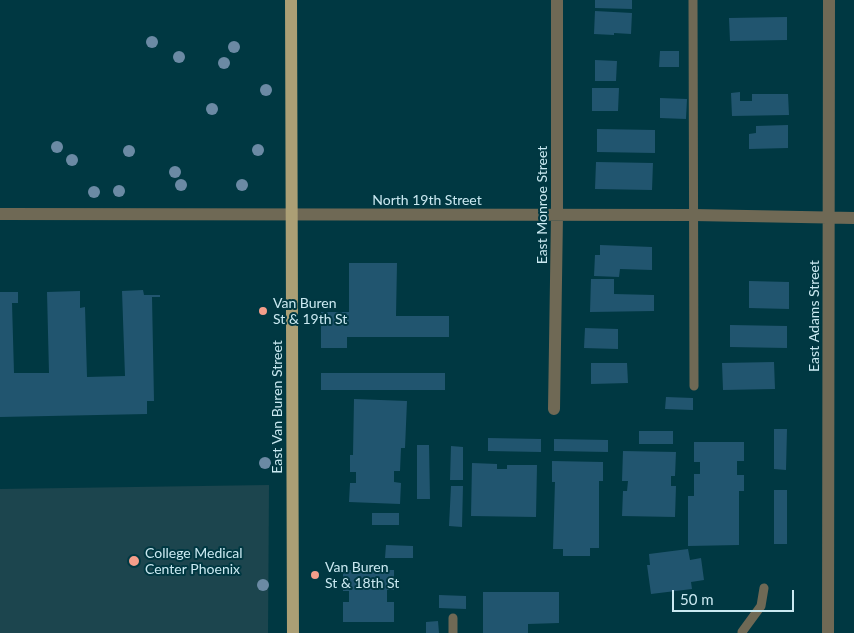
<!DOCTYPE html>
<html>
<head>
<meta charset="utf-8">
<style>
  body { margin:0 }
  #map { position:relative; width:854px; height:633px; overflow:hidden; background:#003842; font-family:Lato,sans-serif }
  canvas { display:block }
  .scale { position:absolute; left:672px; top:590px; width:122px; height:22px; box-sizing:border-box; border:2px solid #cae9f1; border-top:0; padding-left:6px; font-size:15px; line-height:18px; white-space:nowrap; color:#cae9f1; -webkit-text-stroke:4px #003842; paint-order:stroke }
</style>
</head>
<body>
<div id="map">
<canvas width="854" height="633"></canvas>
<div class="scale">50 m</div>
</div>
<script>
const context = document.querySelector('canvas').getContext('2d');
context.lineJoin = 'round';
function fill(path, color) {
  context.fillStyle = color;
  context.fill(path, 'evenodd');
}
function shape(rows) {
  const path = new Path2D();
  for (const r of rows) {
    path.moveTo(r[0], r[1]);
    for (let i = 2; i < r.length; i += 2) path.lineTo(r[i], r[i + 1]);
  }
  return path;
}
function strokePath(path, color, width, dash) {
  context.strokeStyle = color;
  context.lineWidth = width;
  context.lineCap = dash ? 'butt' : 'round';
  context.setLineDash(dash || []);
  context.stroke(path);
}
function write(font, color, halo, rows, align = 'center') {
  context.font = font + ' Lato,sans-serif';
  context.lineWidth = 4;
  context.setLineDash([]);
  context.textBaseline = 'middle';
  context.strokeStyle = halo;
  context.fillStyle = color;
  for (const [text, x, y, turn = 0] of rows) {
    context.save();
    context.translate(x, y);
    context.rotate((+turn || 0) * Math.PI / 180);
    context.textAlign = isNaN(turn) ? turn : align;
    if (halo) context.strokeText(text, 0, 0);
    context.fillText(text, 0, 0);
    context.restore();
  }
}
const built = shape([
  [269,485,268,633,0,633,0,489]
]);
const building = shape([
  [595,0,632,0,632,9,595,8],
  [595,11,632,13,631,34,614,33,614,35,594,34],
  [787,17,787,40,730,41,729,18],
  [660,51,679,51,679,67,659,67],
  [595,60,617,61,616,81,595,81],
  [592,88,619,88,618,111,592,111],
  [740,92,740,101,752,101,752,94,788,94,789,115,732,116,731,93],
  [660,98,687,99,686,119,660,118],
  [788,125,788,148,749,149,749,134,756,133,756,126],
  [597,129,655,130,655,153,597,152],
  [596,162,653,163,652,190,595,189],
  [600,245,652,247,652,270,620,269,619,277,594,276,595,255,600,255],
  [349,263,397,263,396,316,449,316,449,337,347,337,347,348,321,348,321,312,349,312],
  [591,279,614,279,614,294,654,295,654,311,590,312],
  [749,281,789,282,789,309,749,308],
  [143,290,144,295,160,295,160,297,152,297,154,401,147,401,147,414,0,417,0,292,18,292,18,303,12,303,14,373,49,373,47,292,80,291,80,308,85,307,87,377,125,376,122,291],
  [730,325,787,326,787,348,730,347],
  [585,328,618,329,618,349,584,348],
  [774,362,775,389,723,390,722,363],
  [591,363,627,363,628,383,591,384],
  [321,373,445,373,445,390,321,390],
  [666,397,693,398,693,410,665,409],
  [354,399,407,401,405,448,401,448,400,471,394,471,394,482,401,483,400,504,349,502,350,483,356,483,356,472,350,472,350,455,353,455],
  [774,429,787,429,786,470,774,469],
  [639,431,673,431,673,444,639,444],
  [488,438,541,439,541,452,488,451],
  [554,439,608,440,608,452,554,451],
  [694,442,744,442,744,461,737,461,737,475,744,475,744,491,739,491,739,545,688,546,688,496,694,496,694,474,700,474,700,462,694,462],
  [417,445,429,445,430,499,417,499],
  [451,446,463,447,463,480,450,480],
  [623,451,676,452,675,476,671,476,671,486,676,486,675,517,622,516,623,491,627,491,628,481,622,481],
  [552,461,603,462,603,481,599,481,599,548,590,548,590,556,563,556,563,549,553,549,555,482,552,482],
  [472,463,497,464,497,469,507,469,507,465,537,465,536,517,471,516],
  [451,486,463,486,462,527,449,526],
  [774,490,787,490,787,544,774,544],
  [372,513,399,513,399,525,372,525],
  [386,545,413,546,413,558,385,558],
  [688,549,690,560,701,558,704,580,691,582,692,589,651,594,647,565,650,565,649,554],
  [343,570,394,570,394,590,387,590,387,602,394,602,394,622,343,622,343,602,349,602,349,591,343,591],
  [483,592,559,592,559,623,528,624,528,633,483,633],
  [439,595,466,596,466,609,439,608],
  [438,621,439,633,426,633,426,622]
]);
const lane = shape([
  [693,0,694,386],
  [453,618,453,633],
  [742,632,761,606,764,588]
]);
const street = shape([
  [0,214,694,215,854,218],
  [554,409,557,216,557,0],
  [828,633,829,0]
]);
const primary = shape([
  [291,0,293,633]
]);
const trees = [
  [152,42],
  [234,47],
  [179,57],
  [224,63],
  [266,90],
  [212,109],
  [57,147],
  [258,150],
  [129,151],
  [72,160],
  [175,172],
  [181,185],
  [242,185],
  [119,191],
  [94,192],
  [265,463],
  [263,585]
];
const markers = [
  [263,311,5,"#f49e8a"],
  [134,561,6,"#f49e8a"],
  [315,575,5,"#f49e8a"]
];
const streetNames = [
  ["North 19th Street",427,200],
  ["East Monroe Street",542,205,-90],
  ["East Adams Street",814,316,-90],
  ["East Van Buren Street",277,407,-90]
];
const poiNames = [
  ["Van Buren",273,303],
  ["St & 19th St",273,319],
  ["College Medical",145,553],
  ["Center Phoenix",145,569],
  ["Van Buren",325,567],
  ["St & 18th St",325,583]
];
fill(built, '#1c454e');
fill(building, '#21556f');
strokePath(lane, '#6f6955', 9);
strokePath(street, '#6f6955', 12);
strokePath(primary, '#ab9f75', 12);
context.fillStyle = '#6b8aa4';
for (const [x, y] of trees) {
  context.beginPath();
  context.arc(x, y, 6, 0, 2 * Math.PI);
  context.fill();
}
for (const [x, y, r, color] of markers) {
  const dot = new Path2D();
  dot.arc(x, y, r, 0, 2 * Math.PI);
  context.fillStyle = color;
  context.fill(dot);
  strokePath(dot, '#003842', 2);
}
write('14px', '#cae9f1', '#003842', streetNames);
write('14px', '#cae9f1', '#003842', poiNames, 'left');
</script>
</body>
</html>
